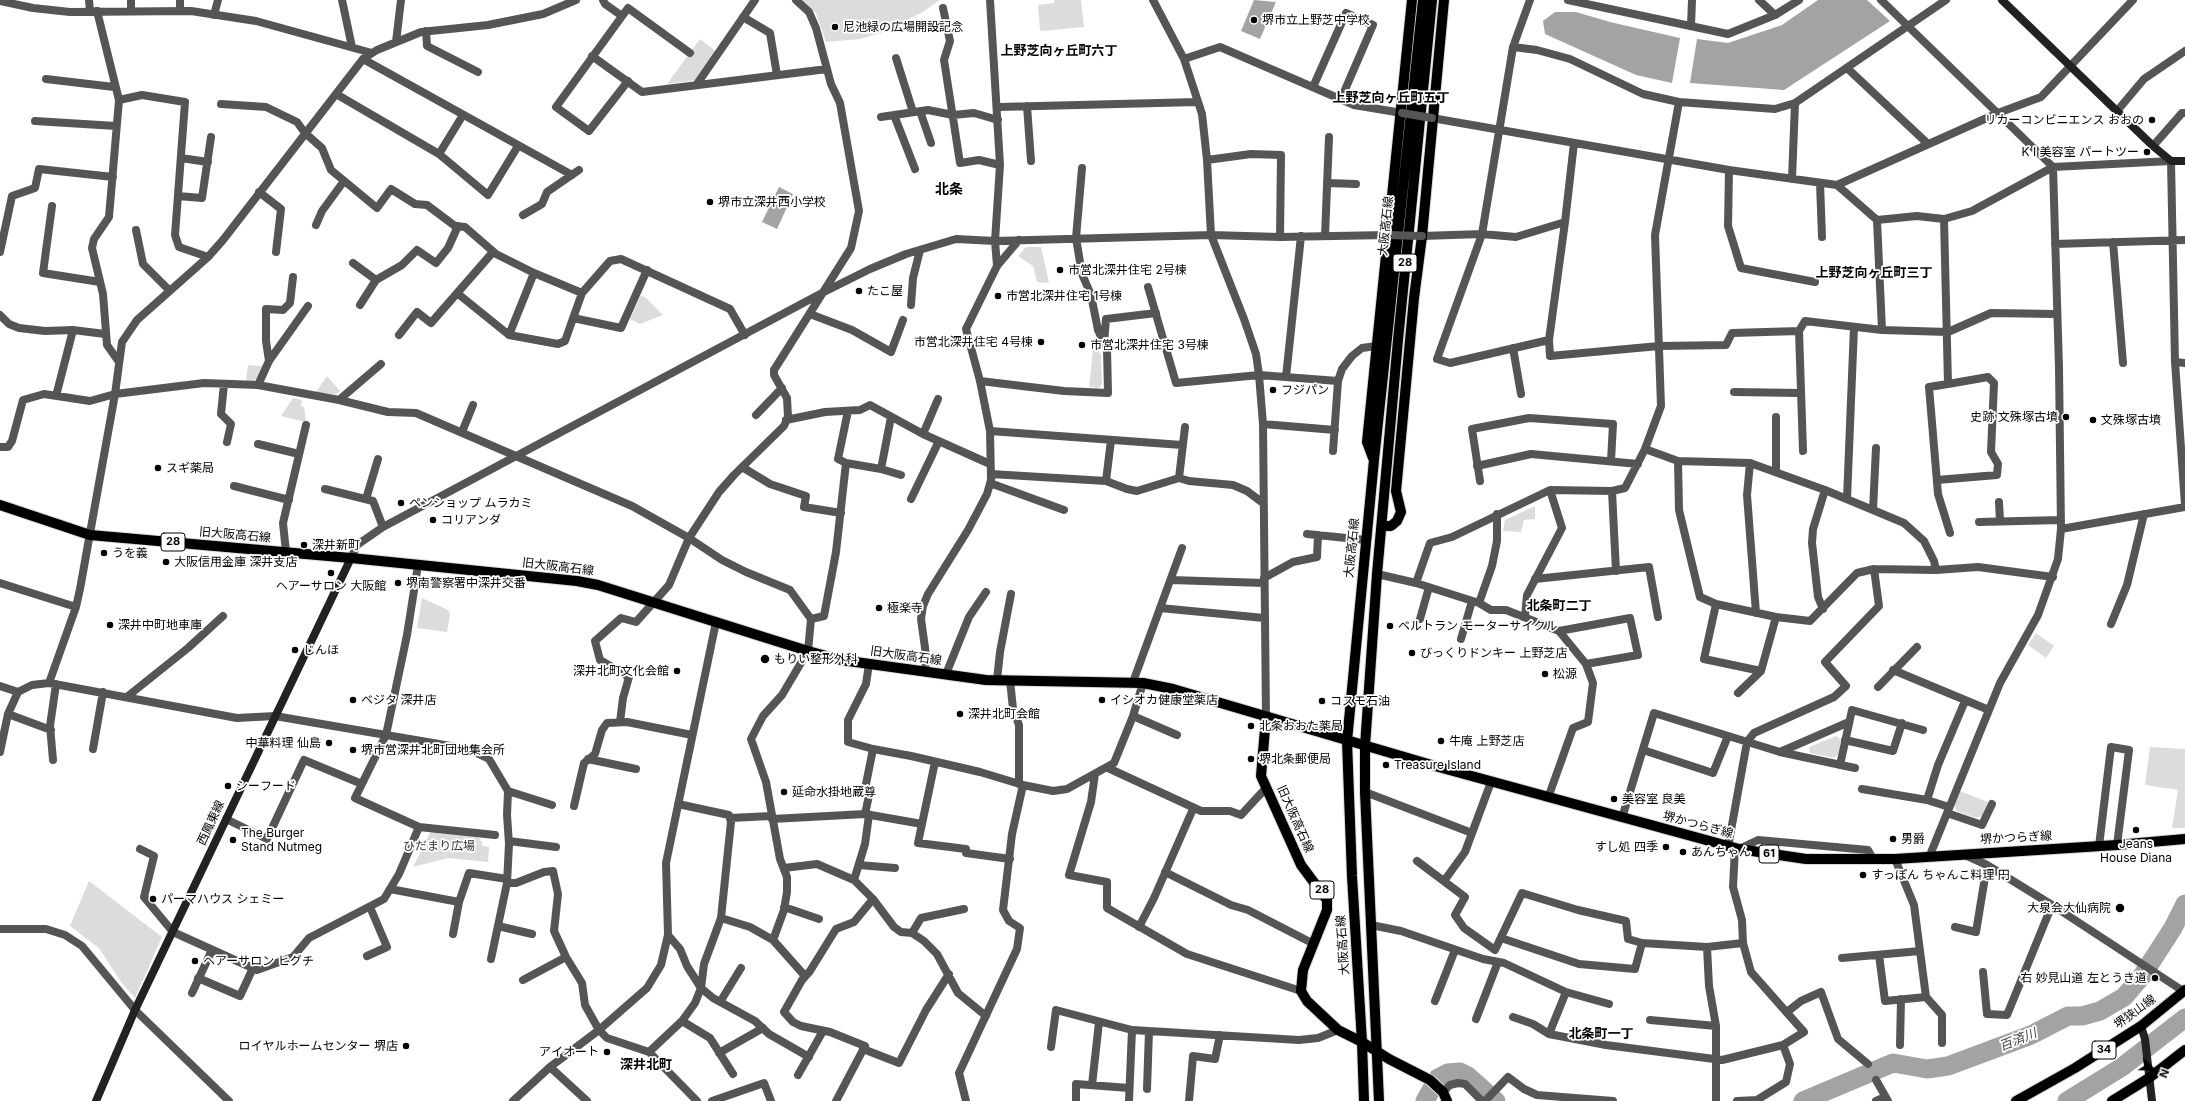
<!DOCTYPE html>
<html>
<head>
<meta charset="utf-8">
<style>
  body { margin:0 }
  #map { position:relative; width:2185px; height:1101px; overflow:hidden; background:#fff; font-family:Inter,sans-serif }
  canvas { display:block }
  .north { position:absolute; left:2133px; top:1049px; width:40px; height:40px; -webkit-text-stroke:3px #fff; paint-order:stroke; rotate:112deg; font-size:11px; font-weight:700; line-height:16px; text-align:center; color:#000 }
  .north::after { content:''; display:block; margin:auto; width:14px; height:18px; background:#000; clip-path:polygon(50% 0,100% 100%,50% 72%,0 100%) }
</style>
</head>
<body>
<div id="map">
<canvas width="2185" height="1101"></canvas>
<div class="north">N</div>
</div>
<script>
const context = document.querySelector('canvas').getContext('2d');
context.lineJoin = 'round';
function fill(path, color) {
  context.fillStyle = color;
  context.fill(path, 'evenodd');
}
function shape(rows) {
  const path = new Path2D();
  for (const r of rows) {
    path.moveTo(r[0], r[1]);
    for (let i = 2; i < r.length; i += 2) path.lineTo(r[i], r[i + 1]);
  }
  return path;
}
function strokePath(path, color, width, dash) {
  context.strokeStyle = color;
  context.lineWidth = width;
  context.lineCap = dash ? 'butt' : 'round';
  context.setLineDash(dash || []);
  context.stroke(path);
}
function write(font, color, halo, rows, align = 'center') {
  context.font = font + ' Inter,"Noto Sans JP",sans-serif';
  context.lineWidth = 3.5;
  context.setLineDash([]);
  context.textBaseline = 'middle';
  context.strokeStyle = halo;
  context.fillStyle = color;
  for (const [text, x, y, turn = 0] of rows) {
    context.save();
    context.translate(x, y);
    context.rotate((+turn || 0) * Math.PI / 180);
    context.textAlign = isNaN(turn) ? turn : align;
    if (halo) context.strokeText(text, 0, 0);
    context.fillText(text, 0, 0);
    context.restore();
  }
}
const green = shape([
  [802,0,940,0,923,12,880,33,860,39,826,42,816,13],
  [1054,0,1081,0,1084,27,1042,31,1040,30,1038,5,1054,3],
  [700,39,717,52,696,80,667,84],
  [1026,247,1041,247,1049,283,1037,282,1033,266,1018,256],
  [641,295,646,298,663,315,640,324,630,319],
  [1093,350,1098,350,1101,355,1102,384,1099,388,1089,387],
  [248,365,262,366,256,379,252,382,246,381],
  [327,376,340,391,335,395,316,392],
  [293,398,302,400,301,406,304,407,306,422,281,416],
  [1535,506,1535,519,1524,520,1521,532,1503,531,1505,520],
  [422,598,448,610,450,614,447,632,417,628],
  [2036,633,2054,646,2046,658,2028,645],
  [1836,736,1841,740,1838,755,1834,758,1810,753,1809,747],
  [2150,747,2185,749,2185,828,2172,828,2178,790,2145,785],
  [1960,791,1988,802,1982,816,1976,818,1957,811,1954,805],
  [431,831,478,837,482,842,482,846,489,847,488,862,448,858,413,867],
  [89,881,162,937,135,998,121,982,99,948,70,926]
]);
const water = shape([
  [1254,0,1276,2,1260,39,1241,31],
  [1818,0,1867,0,1890,21,1784,90,1690,83,1697,39,1728,43,1782,25],
  [1555,12,1576,12,1610,22,1680,38,1672,83,1636,75,1545,34,1543,21],
  [779,187,793,194,777,229,762,222]
]);
const river = shape([
  [1425,1101,1438,1078,1448,1073,1460,1072,1468,1076,1496,1101],
  [1803,1101,1893,1063,1927,1069,1948,1066,2031,1035,2068,1016,2082,1016,2100,1011,2124,997,2142,976,2173,928,2185,904],
  [2067,1101,2122,1067,2185,1018]
]);
const street = shape([
  [89,0,90,11],
  [131,0,131,10],
  [342,0,352,47],
  [603,0,605,4,622,16],
  [990,0,1000,165,995,241,997,266],
  [1153,0,1184,59,1202,114,1207,160,1211,235,1244,319,1256,354,1259,375,1263,424,1266,717],
  [1568,0,1728,34,1775,15,1799,0],
  [1759,0,1775,15],
  [1881,0,2053,167,2059,368,2061,529,2058,559,2038,615,2000,683,1930,855],
  [0,1,33,8,70,12,191,11,256,21,372,53],
  [943,8,950,41,944,60,960,163,979,160,1000,165],
  [97,11,119,100,109,217,94,239,92,248,103,294,107,345,119,362],
  [180,11,180,0],
  [214,15,218,0],
  [743,17,770,33,777,75],
  [1691,26,1692,0],
  [426,31,427,46,478,72],
  [396,42,401,0],
  [1513,47,1537,50,1570,59,1643,94,1679,102,1775,109,1795,103,1946,0],
  [592,56,642,92,827,69],
  [896,58,913,112],
  [363,59,572,175],
  [1184,59,1220,47,1354,105,1402,113],
  [1847,68,1928,144],
  [46,79,114,87],
  [628,81,589,131,556,107,628,8,690,53],
  [697,84,755,0],
  [1313,87,1346,13,1373,25,1341,99],
  [336,94,439,154,488,195,518,146],
  [119,100,142,95,185,102,175,235,179,247,208,257],
  [221,104,266,107,297,122,305,133,322,148,331,170,377,208,391,189,415,204,427,205,455,226,465,227,496,254,534,273,582,293],
  [1027,106,1031,161],
  [998,107,1198,102],
  [920,111,931,143],
  [2117,111,2144,79,2185,51],
  [894,115,915,169],
  [881,117,928,110,953,115,974,113,998,120],
  [1432,118,1729,170,1837,185,1877,220,1882,330],
  [35,121,116,126],
  [2153,146,2182,113,2185,113],
  [439,154,463,115],
  [181,158,208,162],
  [1207,160,1251,154,1281,155,1280,237],
  [1729,170,1728,226,1741,268,1815,282],
  [1792,179,1795,103],
  [1327,183,1356,184],
  [1820,183,1822,237],
  [1837,185,1998,113,2041,97,2133,0],
  [259,192,281,209,276,252],
  [178,196,202,198,211,137],
  [52,206,43,273,100,282],
  [523,215,542,204,547,192,579,170],
  [1944,219,1948,384,1929,387,1938,494,1950,533],
  [1877,220,1917,216,1944,219,1972,211,2053,167,2171,161,2175,362,2185,505],
  [1565,222,1549,340,1450,363,1437,359,1482,234,1516,237,1565,222],
  [1565,222,1574,143],
  [316,225,322,211,344,181],
  [136,230,143,264,170,291],
  [1325,236,1329,137],
  [1422,236,1482,234,1513,47,1530,0],
  [2113,242,2123,363],
  [2055,244,2185,240],
  [0,252,12,196,35,188,39,169,113,177],
  [353,263,376,280],
  [1148,287,1176,383,1259,375,1338,381,1342,369,1352,356,1362,348,1376,346],
  [457,293,509,335,558,344,565,341,582,293,610,261,621,259,730,309,745,335],
  [360,305,376,280,402,265,417,250,436,263,448,248,458,226],
  [911,305,913,278,920,250],
  [810,314,852,330,891,352,903,320],
  [0,315,9,324,19,328,45,331,73,330,105,334],
  [573,318,621,328,647,270],
  [399,335,417,312,431,323,493,252],
  [509,335,534,273],
  [1549,340,1550,356,1659,346,1726,345,1732,333,1799,331],
  [1104,343,1106,319,1156,313],
  [1513,348,1521,394],
  [269,361,266,341,266,309,283,310,290,303,293,277],
  [2175,362,2185,363],
  [1286,377,1301,236],
  [980,381,1064,391,1108,393,1107,349,1098,330,1091,295,1082,274,1076,238,1082,168],
  [224,384,221,414,231,424,227,442],
  [258,385,269,361,308,306],
  [1734,392,1800,393],
  [56,396,73,330],
  [339,400,381,364],
  [848,411,838,459,846,463,881,469,901,475],
  [756,415,782,388],
  [1776,417,1776,472],
  [786,420,825,412,860,410,870,405,923,434,990,464],
  [1263,424,1335,430],
  [990,431,1182,445],
  [462,432,473,405],
  [923,434,938,399],
  [258,444,299,454],
  [0,447,8,447,12,441,23,400,44,394,90,401,115,394,204,383,258,385,339,400,388,412,416,413,632,506,689,538,722,560,746,572,790,590,811,619,808,651,782,695,763,716,751,739,766,782,780,859,787,877,787,892,784,910,773,940],
  [1645,449,1678,461,1750,463,1825,490,1904,523,1924,541,1934,561,1936,570],
  [1333,451,1338,381],
  [1803,451,1799,331,1805,321,1882,330,1948,332,1991,313,2056,314],
  [1678,461,1679,510,1700,597,1716,604,1776,617,1810,621,1857,573,1874,569,1936,570,1978,567,2053,577],
  [1750,463,1747,495,1756,613],
  [1477,466,1531,454,1638,464],
  [742,467,770,484,806,496,804,507,841,513],
  [881,469,891,417],
  [991,474,1106,481,1127,489,1137,491,1179,478,1185,427],
  [1179,478,1189,481,1233,485,1247,491,1263,503],
  [1937,480,1997,475,1998,464,1991,452,1994,383,1988,377,1948,384],
  [1106,481,1111,440],
  [1480,481,1472,429,1529,418,1613,424,1611,461],
  [990,483,1064,510],
  [234,486,289,500],
  [325,489,373,501,383,527],
  [1612,491,1616,571],
  [366,499,378,459],
  [911,499,939,441],
  [1847,499,1854,327],
  [1999,502,2000,521],
  [1873,510,1876,448],
  [1979,522,2061,520],
  [2061,529,2185,507],
  [1307,534,1366,540],
  [286,552,283,523,306,425],
  [351,558,357,545,383,527,822,293,870,269,906,254,956,239,995,241,1211,235,1280,237,1388,235],
  [418,565,407,635,386,735,355,798,419,827,495,835],
  [1377,574,1416,583,1430,543,1452,537,1550,490,1612,491,1625,488,1645,449,1661,406,1655,235,1679,102],
  [1264,578,1293,562,1317,557,1318,535],
  [1535,579,1649,567,1658,617],
  [1171,580,1264,583],
  [0,583,76,607],
  [1416,583,1479,603,1491,610,1506,610,1559,631,1586,664,1593,683,1588,722,1573,728,1548,798],
  [1479,603,1492,566,1497,541,1497,514],
  [1716,604,1704,659,1761,671],
  [1160,608,1264,618],
  [1823,609,1818,597,1812,543,1813,529,1825,490],
  [1525,617,1527,595,1562,528,1550,490],
  [811,619,824,616,836,552,846,463],
  [1420,619,1429,587],
  [2111,624,2127,585,2144,514],
  [1559,631,1630,618,1638,655,1586,664],
  [1461,639,1472,601],
  [869,664,866,684,848,720,848,742,873,749],
  [1893,670,1989,710],
  [925,672,926,655,921,619,923,606,928,594,968,530,987,494,991,480,990,431,980,381,966,329,997,266,1019,240],
  [946,674,969,617,986,592],
  [997,680,1000,652,1011,594],
  [1010,680,1013,709,1019,725,1019,784],
  [1133,682,1182,548],
  [49,683,76,607,80,589,115,394,122,342,137,320,208,257,223,240,363,59,377,50,421,32,488,25,543,14,576,0],
  [0,686,18,692],
  [1878,687,1917,647],
  [1738,693,1761,671,1776,617],
  [128,696,188,648,223,616],
  [8,714,51,730],
  [1133,716,1177,735],
  [620,722,623,698,629,677,600,660,595,641,621,618,636,622,669,585,689,538,719,492,734,475,784,426,788,417,787,398,774,375,774,370,851,248,859,211,840,103,831,84,816,28,809,12,796,0],
  [1845,740,1893,751,1902,723],
  [93,749,103,692],
  [1643,750,1713,773,1728,736],
  [0,752,8,714,18,692,32,685,49,683,237,718,275,716,468,749,489,759,508,791,552,805],
  [1780,752,1849,722],
  [588,759,636,769],
  [53,760,50,726,56,684],
  [935,762,918,843,966,849,966,853,1010,859],
  [1840,765,1852,710,1923,730],
  [1108,768,1201,811,1230,811,1241,815,1266,788],
  [1095,774,1091,802,1069,875,1107,882,1107,908,1187,954,1301,991],
  [1862,789,1927,800,1949,807],
  [1365,792,1472,833],
  [1927,800,1938,765,1965,701],
  [574,806,584,763,595,754,602,730,607,723,627,722,692,735],
  [1947,813,1982,825,1992,804],
  [865,814,870,791,865,789,873,749,911,756,980,772,1023,785,1053,791,1067,789,1114,763,1133,716,1143,683],
  [730,818,771,816],
  [1622,818,1654,713,1780,752,1855,768],
  [226,819,267,839,304,760,362,784],
  [772,819,865,814,922,824],
  [509,841,556,847],
  [2099,846,2111,747,2129,750,2117,845],
  [1728,847,1747,742,1754,733,1834,697,1846,686,1825,662,1879,606,1874,569],
  [140,849,154,856,144,897,173,932,257,970,293,957,309,938,384,899,399,874,419,827],
  [1739,849,1758,840,1868,850,1873,859],
  [1965,855,1987,865,2052,905,2183,991],
  [1895,859,1914,905,1926,997,1942,1015,1942,1043],
  [1417,861,1465,897,1455,915,1464,928,1495,950,1522,893,1578,910,1626,921,1628,939,1642,943,1707,947,1743,943],
  [859,865,895,868],
  [784,868,817,864,854,880,873,899,894,927,901,932,912,933,924,941,937,954,958,993,986,1016],
  [1165,872,1231,905,1248,910,1312,943],
  [854,880,865,844,869,815],
  [1444,881,1465,852,1491,782],
  [507,883,516,883,544,872,553,871,558,894,554,931,566,957,582,983,585,1005,599,1030,607,1038,649,1052,697,1101],
  [390,889,459,902],
  [784,907,819,919],
  [721,918,750,927,773,940,805,976],
  [1371,925,1401,931,1483,959,1504,963,1566,992,1549,1034,1606,1045,1722,1060,1783,1045,1804,1032,1751,972,1743,943,1742,920,1733,887,1735,848],
  [498,926,532,934],
  [1139,927,1154,898,1193,809],
  [1955,927,1976,932,1987,865],
  [0,929,46,929,65,935,82,946,135,1010,229,1101],
  [912,933,921,918,964,909],
  [453,934,459,902,469,873,507,879],
  [668,935,680,949,687,966,701,988,713,998,755,1021,769,1034,809,1057],
  [1501,938,1579,964,1635,969,1642,943],
  [1707,947,1709,986,1716,1026,1716,1101],
  [1879,955,1885,1001,1926,997],
  [367,956,387,947,370,907],
  [1842,958,1920,951],
  [491,959,507,883,509,844,507,815,508,791],
  [1983,972,1987,1014,2007,1015,2052,905],
  [198,978,240,996,253,968],
  [523,980,566,957],
  [1566,992,1609,1004],
  [192,993,212,950],
  [1435,1001,1455,950],
  [720,1002,741,968],
  [1787,1012,1801,1001,1821,992,1838,1039,1868,1064],
  [1513,1017,1533,1024,1549,1034],
  [1476,1019,1498,962],
  [1650,1020,1716,1026],
  [682,1021,710,1038,733,1074],
  [1900,1045,1901,999],
  [1051,1047,1056,1010,1132,1030,1299,1040,1318,1038,1338,1030],
  [863,1049,899,1063,926,1010,949,974],
  [649,1052,682,1021,695,1003,701,988,704,964,721,918,731,822,729,815,678,804],
  [719,1053,763,1028],
  [550,1067,587,1101],
  [798,1075,823,1031],
  [1876,1080,1888,1101],
  [1092,1085,1099,1022],
  [1147,1089,1149,1031],
  [1443,1092,1450,1085,1458,1083,1465,1084,1482,1101],
  [513,1101,550,1067,599,1030,647,988,661,965,668,935,666,863,716,622],
  [712,1101,764,1083,771,1101],
  [836,1101,865,1046,830,1032,801,1026,793,1022,784,1012,802,980,810,971,836,929,854,922,873,899],
  [966,1101,959,1073,1017,949,1020,928,1009,921,1003,910,1012,834,1023,785],
  [1076,1101,1076,1084,1129,1088],
  [1129,1101,1132,1030],
  [1189,1101,1193,1056,1215,1059,1220,1035],
  [1485,1101,1508,1077,1524,1089,1537,1095,1613,1101],
  [1737,1101,1757,1100,1786,1082,1790,1064,1783,1045],
  [1876,1101,1885,1097]
]);
const secondary = shape([
  [2002,0,2153,146,2171,161,2185,161],
  [2141,1026,2145,1039,2152,1101],
  [96,1101,135,1010,351,558]
]);
const primary = shape([
  [1373,458,1367,442,1412,0],
  [0,505,90,535,351,558,577,581,598,585,808,651,841,660,986,680,1143,683,1173,689,1435,766,1739,849,1806,859,1895,859,2117,845,2185,839],
  [1382,526,1391,526,1397,521,1401,512,1396,491,1414,298,1422,236,1444,0],
  [1266,717,1261,776,1301,865,1327,900,1327,910,1303,970,1301,991,1307,1001,1338,1030,1362,1042,1389,1059,1430,1080,1443,1092,1447,1101],
  [1364,1101,1362,1042,1352,876,1347,741,1374,460,1423,0],
  [1379,1101,1365,792,1365,746,1377,574,1398,340,1432,0],
  [2016,1101,2075,1068,2141,1026,2185,990],
  [2112,1101,2149,1078,2185,1050]
]);
const streetBridge = shape([
  [1402,113,1432,118],
  [1388,235,1422,236]
]);
const markers = [
  [1254,20,4,"#000"],
  [835,27,4,"#000"],
  [2152,120,4,"#000"],
  [2147,152,4,"#000"],
  [710,202,4,"#000"],
  [1060,270,4,"#000"],
  [859,291,4,"#000"],
  [998,296,4,"#000"],
  [1041,342,4,"#000"],
  [1082,345,4,"#000"],
  [1273,390,4,"#000"],
  [2066,417,4,"#000"],
  [2093,420,4,"#000"],
  [158,468,4,"#000"],
  [401,503,4,"#000"],
  [433,520,4,"#000"],
  [304,545,4,"#000"],
  [104,553,4,"#000"],
  [166,562,4,"#000"],
  [331,573,4,"#000"],
  [398,583,4,"#000"],
  [879,608,4,"#000"],
  [110,625,4,"#000"],
  [1390,626,4,"#000"],
  [295,650,4,"#000"],
  [1412,653,4,"#000"],
  [765,659,5,"#000"],
  [677,671,4,"#000"],
  [1545,674,4,"#000"],
  [353,700,4,"#000"],
  [1102,700,4,"#000"],
  [1322,701,4,"#000"],
  [960,714,4,"#000"],
  [1251,726,4,"#000"],
  [1441,741,4,"#000"],
  [329,743,4,"#000"],
  [353,750,4,"#000"],
  [1251,759,4,"#000"],
  [1386,765,4,"#000"],
  [228,786,4,"#000"],
  [784,792,4,"#000"],
  [1614,799,4,"#000"],
  [2136,830,4,"#000"],
  [1893,839,4,"#000"],
  [233,840,4,"#000"],
  [1666,847,4,"#000"],
  [1683,852,4,"#000"],
  [1863,875,4,"#000"],
  [153,899,4,"#000"],
  [2120,908,5,"#000"],
  [195,961,4,"#000"],
  [2155,978,4,"#000"],
  [406,1046,4,"#000"],
  [607,1052,4,"#000"]
];
const shields = [
  [1405,263,24],
  [173,542,24],
  [1769,854,20],
  [1322,890,24],
  [2104,1050,24]
];
const shieldNames = [
  ["28",1405,263],
  ["28",173,542],
  ["61",1769,854],
  ["28",1322,890],
  ["34",2104,1050]
];
const poiNames = [
  ["堺市立上野芝中学校",1262,20],
  ["尼池緑の広場開設記念",843,27],
  ["リカーコンビニエンス おおの",2144,120,"right"],
  ["K I 美容室 パートツー",2139,152,"right"],
  ["堺市立深井西小学校",718,202],
  ["市営北深井住宅 2号棟",1068,270],
  ["たこ屋",867,291],
  ["市営北深井住宅 1号棟",1006,296],
  ["市営北深井住宅 4号棟",1033,342,"right"],
  ["市営北深井住宅 3号棟",1090,345],
  ["フジパン",1281,390],
  ["史跡 文殊塚古墳",2058,417,"right"],
  ["文殊塚古墳",2101,420],
  ["スギ薬局",166,468],
  ["ペンショップ ムラカミ",409,503],
  ["コリアンダ",441,520],
  ["深井新町",312,545],
  ["うを義",112,553],
  ["大阪信用金庫 深井支店",174,562],
  ["堺南警察署中深井交番",406,583],
  ["ヘアーサロン 大阪館",331,586,"center"],
  ["極楽寺",887,608],
  ["深井中町地車庫",118,625],
  ["ベルトラン モーターサイクル",1398,626],
  ["じんほ",303,650],
  ["びっくりドンキー 上野芝店",1420,653],
  ["もりい整形外科",774,659],
  ["深井北町文化会館",669,671,"right"],
  ["松源",1553,674],
  ["ベジタ 深井店",361,700],
  ["イシオカ健康堂薬店",1110,700],
  ["コスモ石油",1330,701],
  ["深井北町会館",968,714],
  ["北条おおた薬局",1259,726],
  ["牛庵 上野芝店",1449,741],
  ["中華料理 仙島",321,743,"right"],
  ["堺市営深井北町団地集会所",361,750],
  ["堺北条郵便局",1259,759],
  ["Treasure Island",1394,765],
  ["シーフード",236,786],
  ["延命水掛地蔵尊",792,792],
  ["美容室 良美",1622,799],
  ["The Burger",241,833],
  ["Stand Nutmeg",241,847],
  ["男爵",1901,839],
  ["Jeans",2136,844,"center"],
  ["House Diana",2136,858,"center"],
  ["すし処 四季",1658,847,"right"],
  ["あんちゃん",1691,852],
  ["すっぽん ちゃんこ料理 円",1871,875],
  ["パーマハウス シェミー",161,899],
  ["大泉会大仙病院",2111,908,"right"],
  ["ヘアーサロン ヒグチ",203,961],
  ["右 妙見山道 左とうき道",2147,978,"right"],
  ["ロイヤルホームセンター 堺店",398,1046,"right"],
  ["アイオート",599,1052,"right"]
];
const streetNames = [
  ["大阪高石線",1386,226,-84],
  ["旧大阪高石線",235,535,5],
  ["大阪高石線",1352,548,-84],
  ["旧大阪高石線",558,567,7],
  ["旧大阪高石線",906,656,8],
  ["旧大阪高石線",1295,819,66],
  ["西鳳東線",211,823,-65],
  ["堺かつらぎ線",1698,825,15],
  ["堺かつらぎ線",2016,838,-3],
  ["大阪高石線",1343,945,-94],
  ["堺狭山線",2135,1012,-36]
];
const parkNames = [
  ["ひだまり広場",439,846]
];
const neighbourhoodNames = [
  ["上野芝向ヶ丘町六丁",1059,51],
  ["上野芝向ヶ丘町五丁",1391,98],
  ["上野芝向ヶ丘町三丁",1874,273],
  ["北条町二丁",1559,606],
  ["北条町一丁",1601,1034],
  ["深井北町",646,1065]
];
const waterNames = [
  ["百済川",2018,1040,-22]
];
const quarterNames = [
  ["北条",949,190]
];
fill(green, '#dcdcdc');
fill(water, '#a3a3a3');
strokePath(river, '#a3a3a3', 19);
strokePath(primary, '#dbdbdb', 12);
strokePath(street, '#555', 8);
strokePath(secondary, '#222', 8);
strokePath(primary, '#000', 10);
strokePath(streetBridge, '#555', 8);
for (const [x, y, r, color] of markers) {
  const dot = new Path2D();
  dot.arc(x, y, r, 0, 2 * Math.PI);
  context.fillStyle = color;
  context.fill(dot);
  strokePath(dot, '#fff', 1.5);
}
for (const [x, y, w] of shields) {
  const box = new Path2D();
  box.roundRect(x - w / 2, y - 9, w, 18, 3);
  context.fillStyle = '#fff';
  context.fill(box);
  strokePath(box, '#000', 1);
}
write('bold 11px', '#000', null, shieldNames);
write('12px', '#000', '#fff', poiNames, 'left');
write('12px', '#000', '#fff', streetNames);
write('12px', '#333', '#fff', parkNames);
write('bold 13px', '#000', '#fff', neighbourhoodNames);
write('italic 13px', '#444', '#fff', waterNames);
write('bold 14px', '#000', '#fff', quarterNames);
</script>
</body>
</html>
